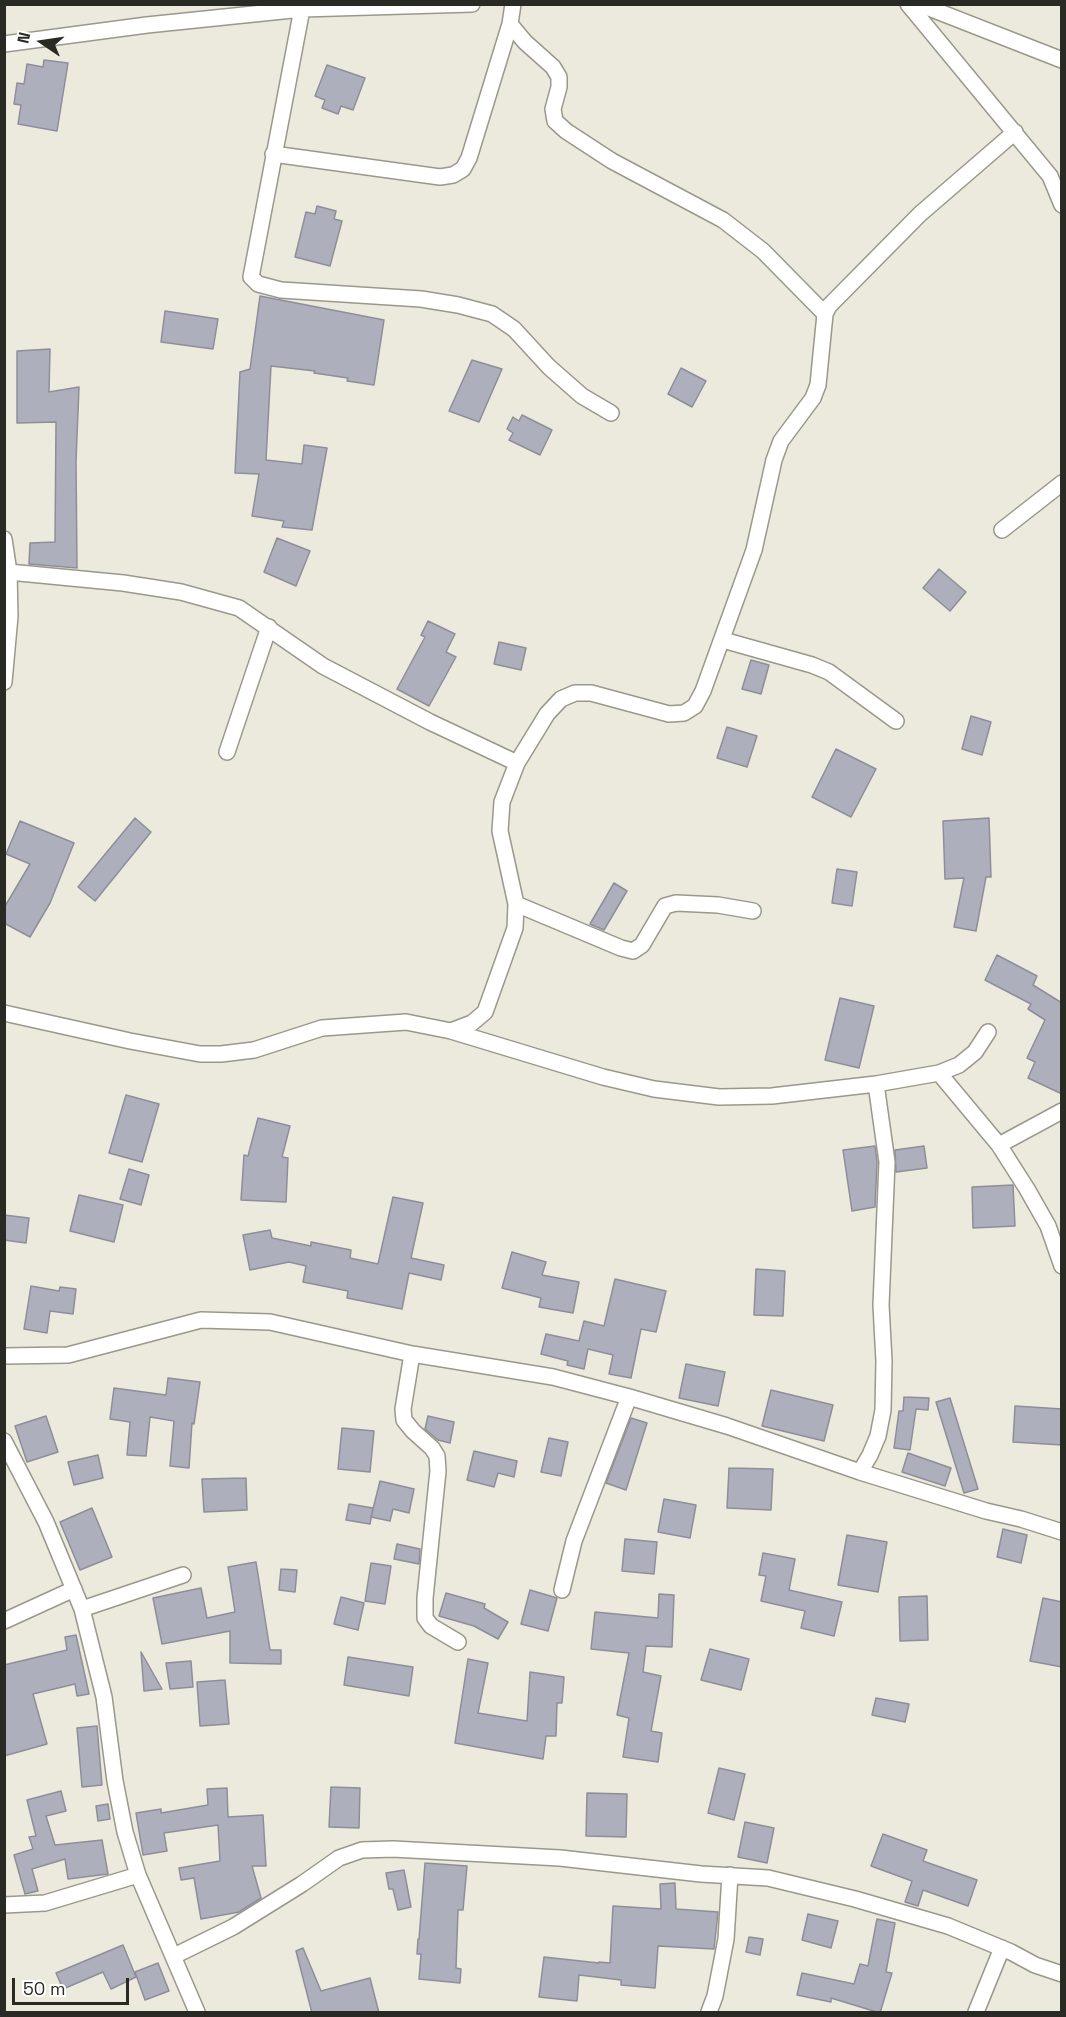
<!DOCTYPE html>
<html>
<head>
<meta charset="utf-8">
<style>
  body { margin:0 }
  #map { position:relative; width:1066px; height:2017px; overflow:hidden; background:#eceadc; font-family:"Space Grotesk",sans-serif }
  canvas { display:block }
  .frame { position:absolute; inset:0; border:6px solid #2a2a24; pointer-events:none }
  .north { position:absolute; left:12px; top:12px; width:60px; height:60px; -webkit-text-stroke:4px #fff; paint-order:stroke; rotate:283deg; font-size:16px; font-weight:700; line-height:24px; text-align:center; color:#2a2a24 }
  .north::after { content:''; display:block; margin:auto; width:21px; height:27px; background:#2a2a24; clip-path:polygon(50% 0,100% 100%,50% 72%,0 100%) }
  .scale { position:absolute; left:12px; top:1978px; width:117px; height:27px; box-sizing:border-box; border:3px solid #2a2a24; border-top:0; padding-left:8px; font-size:18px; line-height:21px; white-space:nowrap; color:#2a2a24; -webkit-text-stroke:4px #fff; paint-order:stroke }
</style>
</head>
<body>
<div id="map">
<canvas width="1066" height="2017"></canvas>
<div class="frame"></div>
<div class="north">N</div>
<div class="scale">50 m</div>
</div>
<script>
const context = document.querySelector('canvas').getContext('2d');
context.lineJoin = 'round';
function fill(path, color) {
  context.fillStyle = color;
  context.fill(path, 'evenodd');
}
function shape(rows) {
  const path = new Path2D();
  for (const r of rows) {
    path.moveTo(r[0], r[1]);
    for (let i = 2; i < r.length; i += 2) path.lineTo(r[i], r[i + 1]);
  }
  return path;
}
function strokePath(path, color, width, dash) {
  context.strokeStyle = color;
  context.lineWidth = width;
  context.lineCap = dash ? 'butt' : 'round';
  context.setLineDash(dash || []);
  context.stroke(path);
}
const building = shape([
  [44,60,68,63,57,131,18,124,21,105,14,104,17,83,24,84,27,64,43,67,44,60],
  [327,65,365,78,353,110,341,106,338,114,322,108,325,100,315,96,327,65],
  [317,206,336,211,334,219,342,221,330,266,295,257,306,212,315,214,317,206],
  [260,296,384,320,374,385,347,381,348,378,314,373,315,371,271,366,266,460,302,464,304,445,327,448,312,530,282,527,284,521,252,516,259,474,235,473,240,372,250,369,260,296],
  [165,311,218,319,213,349,161,342,165,311],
  [50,349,49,392,79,387,76,461,77,568,29,564,30,543,55,542,56,422,17,423,17,351,50,349],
  [472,360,502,369,479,422,449,411,472,360],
  [681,368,706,381,692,407,668,394,681,368],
  [522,415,552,430,540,455,509,440,513,433,507,429,513,417,519,421,522,415],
  [277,538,310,551,296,586,264,572,277,538],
  [939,569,966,592,950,611,923,588,939,569],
  [428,621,455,634,446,652,456,657,429,706,397,689,425,637,421,635,428,621],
  [499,642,526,648,521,670,494,664,499,642],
  [751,660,769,665,761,694,742,689,751,660],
  [971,716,991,722,982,755,962,749,971,716],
  [727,727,757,736,747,767,717,758,727,727],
  [836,749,876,769,851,817,812,797,836,749],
  [135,818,151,832,95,901,78,887,135,818],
  [989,818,991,877,986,877,976,931,954,927,964,878,945,879,943,821,989,818],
  [20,821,74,843,50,903,30,937,4,923,4,908,30,864,6,854,20,821],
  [837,869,857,872,852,906,832,903,837,869],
  [614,883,627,891,604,930,590,924,614,883],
  [997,955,1037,976,1033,985,1062,1003,1062,1094,1028,1078,1035,1062,1027,1058,1045,1020,1028,1009,1031,1004,985,980,997,955],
  [840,998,874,1006,859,1068,825,1060,840,998],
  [126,1095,159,1104,142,1162,109,1153,126,1095],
  [258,1118,290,1126,282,1157,288,1158,286,1202,241,1200,244,1155,248,1156,258,1118],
  [875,1146,877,1162,875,1207,852,1211,843,1150,875,1146],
  [924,1146,927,1168,896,1172,895,1150,924,1146],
  [129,1169,149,1175,141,1205,120,1199,129,1169],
  [1013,1185,1015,1226,973,1228,972,1187,1013,1185],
  [79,1195,123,1205,114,1242,70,1231,79,1195],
  [393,1197,423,1203,411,1258,444,1265,441,1280,409,1273,402,1309,347,1298,348,1291,303,1282,306,1266,289,1262,250,1270,243,1235,270,1230,272,1238,311,1246,311,1242,351,1250,350,1258,378,1264,393,1197],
  [4,1215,29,1218,26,1243,4,1240,4,1215],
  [512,1252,546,1262,542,1275,579,1282,573,1313,539,1307,541,1298,502,1288,512,1252],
  [756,1269,785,1271,783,1316,754,1315,756,1269],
  [615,1279,666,1291,656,1332,641,1329,631,1378,609,1374,613,1355,588,1349,584,1369,567,1365,568,1361,541,1354,546,1334,579,1341,584,1321,604,1326,615,1279],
  [31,1286,59,1291,60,1287,76,1289,73,1314,50,1311,47,1333,24,1329,31,1286],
  [686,1364,725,1372,718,1406,679,1398,686,1364],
  [168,1378,200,1382,194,1424,192,1423,189,1468,170,1466,174,1421,150,1417,146,1456,127,1455,130,1422,110,1419,114,1388,166,1395,168,1378],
  [771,1390,833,1405,824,1441,762,1426,771,1390],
  [904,1397,929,1398,928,1410,916,1409,910,1450,894,1448,899,1411,903,1411,904,1397],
  [950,1398,978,1489,964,1493,936,1402,950,1398],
  [1015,1406,1062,1409,1062,1445,1013,1442,1015,1406],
  [46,1416,58,1452,27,1462,15,1426,46,1416],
  [428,1416,454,1422,450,1443,438,1440,425,1429,428,1416],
  [631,1418,647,1423,626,1490,606,1483,631,1418],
  [342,1428,374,1431,370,1472,338,1469,342,1428],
  [549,1438,568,1442,561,1476,541,1472,549,1438],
  [474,1451,517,1461,514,1477,498,1473,494,1487,467,1480,474,1451],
  [908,1453,951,1468,945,1486,902,1472,908,1453],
  [98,1455,103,1478,74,1485,68,1462,98,1455],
  [729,1468,773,1469,771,1510,727,1508,729,1468],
  [246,1478,247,1510,204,1512,202,1479,246,1478],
  [380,1481,414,1489,409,1513,393,1509,390,1521,371,1517,380,1481],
  [664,1499,696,1505,690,1538,658,1532,664,1499],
  [349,1504,373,1508,370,1524,346,1520,349,1504],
  [92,1508,112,1557,80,1570,60,1522,92,1508],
  [1003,1529,1027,1535,1021,1563,997,1557,1003,1529],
  [847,1535,887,1542,878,1592,838,1585,847,1535],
  [625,1539,657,1542,654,1574,622,1571,625,1539],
  [397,1544,420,1549,419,1564,394,1559,397,1544],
  [763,1553,795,1559,789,1590,842,1602,834,1636,801,1628,805,1611,761,1601,766,1576,759,1575,763,1553],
  [256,1562,270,1650,281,1650,281,1664,230,1663,230,1631,162,1644,153,1598,201,1588,207,1618,235,1612,228,1567,256,1562],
  [371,1563,391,1566,385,1604,365,1601,371,1563],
  [281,1569,297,1570,295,1592,279,1590,281,1569],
  [530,1590,557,1598,548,1631,521,1624,530,1590],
  [446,1593,485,1604,484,1608,508,1622,498,1639,474,1626,439,1616,446,1593],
  [659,1594,674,1595,672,1647,646,1646,643,1672,661,1676,651,1731,662,1733,658,1762,623,1757,629,1718,617,1715,629,1653,591,1649,595,1612,658,1618,659,1594],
  [927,1596,928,1640,900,1641,899,1597,927,1596],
  [341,1597,364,1603,358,1630,334,1624,341,1597],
  [1043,1598,1062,1602,1062,1667,1030,1661,1043,1598],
  [76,1635,89,1694,77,1696,75,1684,33,1694,47,1744,4,1756,4,1665,67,1650,65,1637,76,1635],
  [710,1649,749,1659,741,1690,701,1680,710,1649],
  [141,1652,162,1689,144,1691,141,1652],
  [348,1657,413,1667,409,1696,344,1685,348,1657],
  [468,1659,488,1663,478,1713,527,1721,530,1672,564,1677,562,1703,557,1703,556,1736,546,1736,543,1759,455,1743,468,1659],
  [191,1661,193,1687,170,1689,166,1663,191,1661],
  [225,1680,229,1724,200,1726,197,1682,225,1680],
  [876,1698,909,1704,905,1722,872,1715,876,1698],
  [97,1726,102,1785,82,1787,77,1728,97,1726],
  [719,1768,745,1774,734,1820,708,1813,719,1768],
  [331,1787,360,1788,359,1828,329,1827,331,1787],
  [227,1788,228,1817,263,1815,266,1866,252,1866,261,1898,239,1912,201,1919,194,1878,181,1880,179,1868,220,1861,218,1825,164,1833,167,1851,143,1855,136,1813,161,1809,161,1813,208,1805,207,1789,227,1788],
  [61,1791,66,1811,46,1816,55,1845,102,1840,108,1874,68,1879,65,1859,32,1869,38,1891,25,1894,14,1855,33,1849,29,1837,36,1836,27,1800,61,1791],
  [587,1793,627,1794,626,1837,586,1836,587,1793],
  [108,1804,110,1819,98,1821,96,1806,108,1804],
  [745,1822,774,1828,767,1863,738,1857,745,1822],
  [883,1834,927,1850,923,1861,977,1880,968,1906,923,1890,918,1906,905,1902,912,1881,871,1866,883,1834],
  [425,1863,467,1866,463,1910,458,1910,456,1968,461,1969,460,1983,419,1979,421,1954,417,1954,418,1939,419,1939,425,1863],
  [404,1870,411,1907,398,1910,393,1889,389,1889,386,1873,404,1870],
  [675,1883,676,1909,718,1912,714,1949,658,1946,655,1988,621,1985,621,1980,579,1975,577,2001,539,1997,544,1957,599,1963,599,1962,610,1963,613,1906,661,1909,660,1884,675,1883],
  [808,1914,838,1921,831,1948,802,1940,808,1914],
  [877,1919,895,1923,886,1972,892,1973,880,2013,831,1998,831,2002,797,1995,802,1973,854,1984,860,1964,868,1966,877,1919],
  [749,1937,763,1939,760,1955,746,1952,749,1937],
  [123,1945,136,1977,111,1989,103,1972,63,1989,56,1973,123,1945],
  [303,1948,321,1991,370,1978,379,2013,312,2013,296,1951,303,1948],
  [158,1963,169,1991,145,2000,135,1972,158,1963]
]);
const minor = shape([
  [908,4,1050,176,1062,205],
  [919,4,1062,60],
  [302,9,251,277,258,284,281,290,421,299,458,305,492,314,514,329,549,367,582,396,611,413],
  [510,24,525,42,553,67,559,77,559,87,553,109,555,121,566,131,612,161,723,220,763,251,825,314],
  [4,44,147,25,302,9,472,4],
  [273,154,440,177,453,175,463,169,469,158,510,24,513,4],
  [1002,530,1062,483],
  [4,539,9,572,10,616,4,682],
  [9,572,123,583,181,592,239,608,323,666,430,722,517,763],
  [723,640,812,665,829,672,896,721],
  [227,752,269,627],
  [516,904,621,948,633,951,642,945,665,906,676,903,718,905,753,911],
  [4,1013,130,1041,200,1054,221,1054,254,1050,322,1028,406,1022,451,1031,603,1077,654,1089,719,1097,772,1096,876,1084,939,1073,959,1065,975,1052,988,1032],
  [451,1031,472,1023,485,1012,515,928,516,904,500,831,502,802,517,763,547,714,561,699,575,693,591,693,669,714,684,713,695,706,703,691,754,550,774,460,781,441,813,398,818,385,825,314,829,306,920,214,1015,132],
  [939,1073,999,1145,1027,1189,1048,1226,1062,1266],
  [999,1145,1062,1111],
  [412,1354,403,1409,404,1420,413,1431,432,1448,437,1456,438,1471,425,1598,425,1618,431,1626,458,1642],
  [4,1356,68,1355,201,1320,270,1322,412,1354,553,1377,629,1397,727,1426,860,1472,986,1511,1021,1519,1062,1532],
  [4,1441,46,1522,82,1609,104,1697,115,1781,125,1832,138,1875,197,2012],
  [860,1472,870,1455,878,1436,883,1410,884,1361,881,1305,887,1162,876,1084],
  [562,1590,574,1541,629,1397],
  [82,1609,183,1575],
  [4,1621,74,1589],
  [4,1905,45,1903,138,1875],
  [174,1956,233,1927,302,1884,339,1858,362,1850,393,1849,560,1858,701,1874,768,1878,855,1899,948,1926,1011,1952,1035,1965,1062,1974],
  [709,2012,715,1996,726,1939,730,1875],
  [976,2012,1002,1948]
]);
fill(building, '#aeafbc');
strokePath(building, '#8e8e9b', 1.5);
strokePath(minor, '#9a988b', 18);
strokePath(minor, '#fff', 15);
</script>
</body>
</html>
